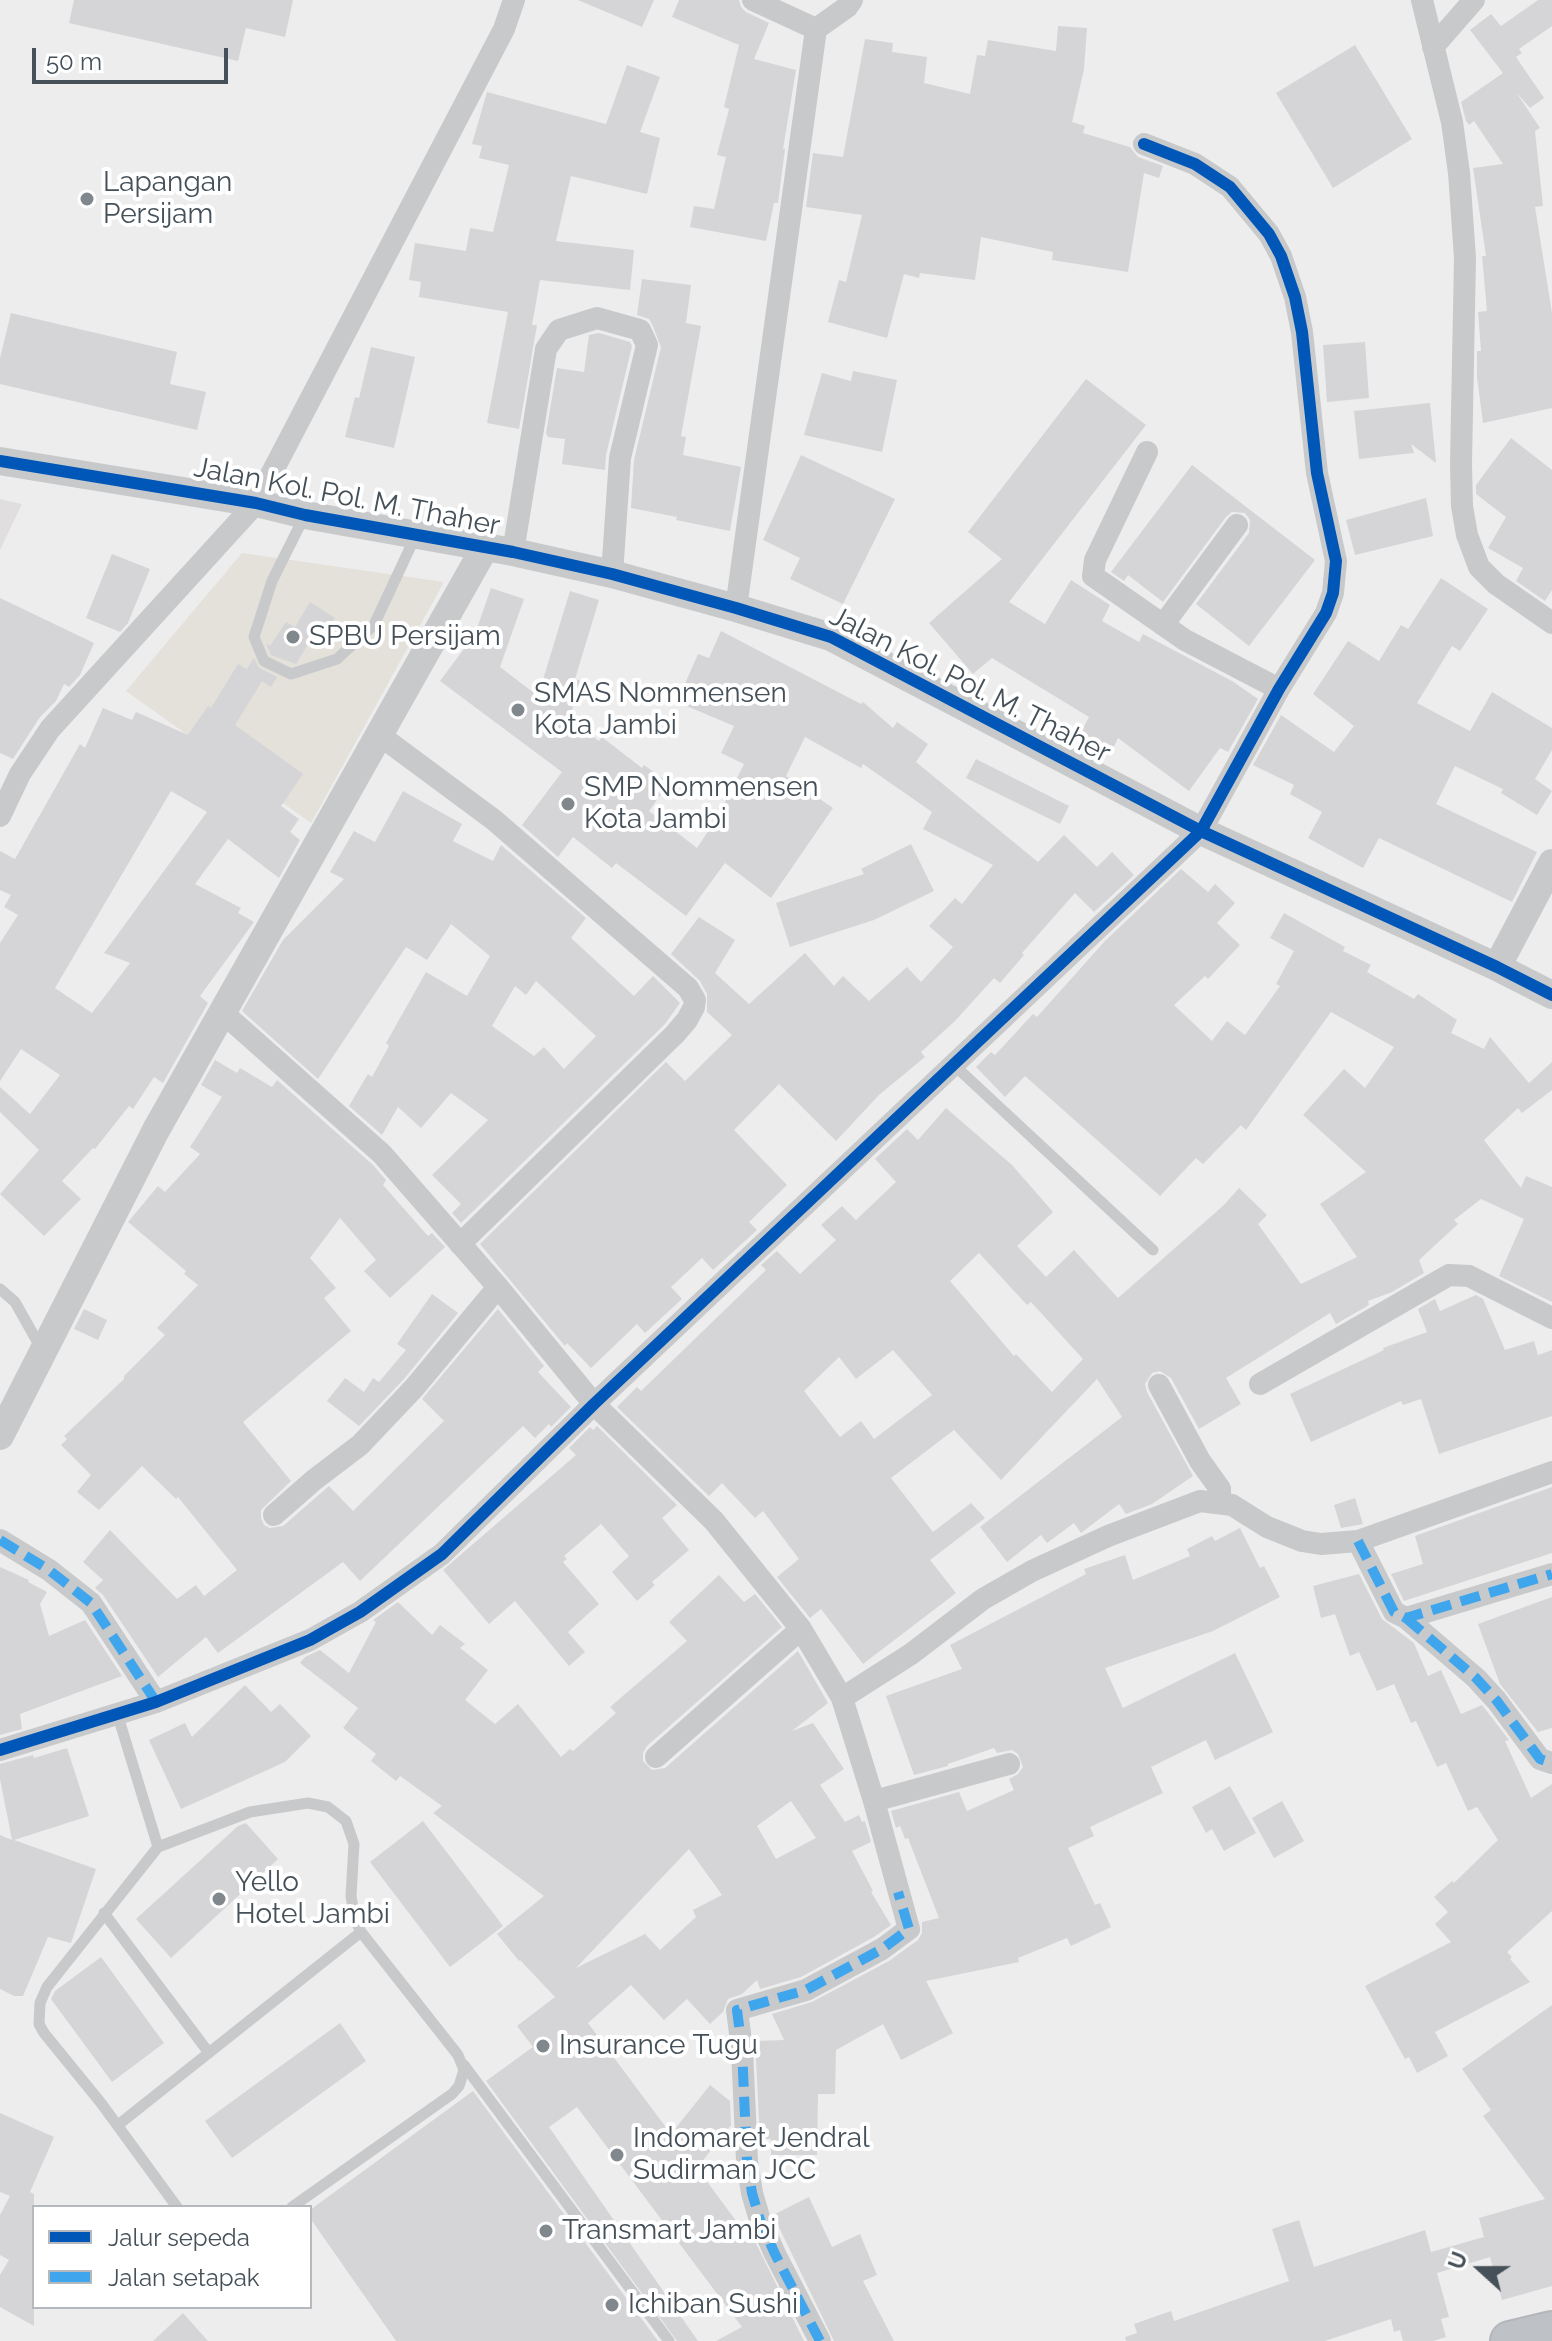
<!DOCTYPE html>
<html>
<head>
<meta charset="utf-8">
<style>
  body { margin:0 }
  #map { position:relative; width:1552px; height:2341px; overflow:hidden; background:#eeeded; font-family:Raleway,sans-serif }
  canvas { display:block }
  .legend { position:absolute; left:32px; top:2205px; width:280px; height:104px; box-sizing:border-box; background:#fff; border:2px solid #b5b9bd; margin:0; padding:10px 14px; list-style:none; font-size:24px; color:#455059 }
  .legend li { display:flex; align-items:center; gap:16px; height:40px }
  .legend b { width:40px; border:2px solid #b5b9bd }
  .north { position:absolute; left:1440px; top:2229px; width:80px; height:80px; -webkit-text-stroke:6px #fff; paint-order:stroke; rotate:291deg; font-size:22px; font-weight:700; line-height:32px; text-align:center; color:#455059 }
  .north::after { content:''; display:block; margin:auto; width:28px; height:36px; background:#455059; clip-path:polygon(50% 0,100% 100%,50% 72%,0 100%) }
  .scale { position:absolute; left:32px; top:48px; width:196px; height:36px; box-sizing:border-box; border:4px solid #455059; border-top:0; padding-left:10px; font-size:24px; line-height:28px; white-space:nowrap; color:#455059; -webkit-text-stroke:6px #fff; paint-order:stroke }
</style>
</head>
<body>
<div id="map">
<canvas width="1552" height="2341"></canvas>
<ul class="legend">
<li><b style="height:10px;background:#0057b8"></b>Jalur sepeda</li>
<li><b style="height:10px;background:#3fa5ed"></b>Jalan setapak</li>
</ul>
<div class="north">U</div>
<div class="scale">50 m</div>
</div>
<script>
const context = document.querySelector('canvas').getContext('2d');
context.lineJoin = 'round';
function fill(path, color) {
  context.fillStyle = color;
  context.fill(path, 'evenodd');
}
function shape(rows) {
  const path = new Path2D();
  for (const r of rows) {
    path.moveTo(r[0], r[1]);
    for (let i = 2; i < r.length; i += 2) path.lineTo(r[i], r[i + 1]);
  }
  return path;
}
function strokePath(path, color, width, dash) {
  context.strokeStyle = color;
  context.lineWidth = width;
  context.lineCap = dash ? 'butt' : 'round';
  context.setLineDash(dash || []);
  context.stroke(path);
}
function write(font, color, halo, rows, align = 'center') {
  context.font = font + ' Raleway,sans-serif';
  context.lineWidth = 8;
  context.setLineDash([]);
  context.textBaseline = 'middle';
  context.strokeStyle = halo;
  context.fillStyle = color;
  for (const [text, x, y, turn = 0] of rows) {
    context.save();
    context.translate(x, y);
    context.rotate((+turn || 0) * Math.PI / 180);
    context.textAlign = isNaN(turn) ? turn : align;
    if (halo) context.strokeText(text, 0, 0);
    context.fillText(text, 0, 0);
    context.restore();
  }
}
const commercial = shape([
  [242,553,444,582,311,823,126,691]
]);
const education = shape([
  [0,499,22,504,0,550]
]);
const building = shape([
  [74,0,293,0,285,37,246,28,238,61,69,23],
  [578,0,654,0,642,27],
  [679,0,739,0,741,7,746,12,769,23,754,59,796,70,783,149,785,149,778,203,774,203,766,241,690,227,694,206,714,209,726,157,717,155,729,109,724,107,739,45,672,17],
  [1538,0,1552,0,1552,26,1519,49,1522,53,1516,57,1544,98,1530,108,1516,92,1540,128,1535,131,1543,206,1535,207,1552,313,1552,408,1483,423,1477,377,1477,351,1481,351,1478,312,1487,311,1482,256,1486,256,1473,168,1503,164,1474,121,1469,125,1466,121,1461,102,1503,73,1470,30,1491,14,1501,26],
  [1058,26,1087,28,1084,69,1072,122,1085,126,1083,133,1130,147,1138,157,1163,166,1159,178,1144,173,1128,272,1052,260,1053,252,981,237,975,280,920,273,919,278,904,274,887,338,828,322,839,280,846,282,862,215,806,207,813,153,843,157,865,39,893,43,892,52,927,57,924,83,970,94,977,55,985,56,988,40,1056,51],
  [1355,45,1412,139,1333,188,1276,93],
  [627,65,660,77,640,132,660,138,647,194,571,176,556,241,634,250,630,290,540,280,532,325,537,325,519,429,487,423,508,312,419,297,421,282,409,280,415,243,466,251,470,228,493,232,509,165,479,158,482,146,472,144,487,92,606,124],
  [642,279,691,285,686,323,701,326,681,436,686,437,683,455,741,467,730,531,676,520,677,517,631,508,634,460,661,347,652,324,649,319,637,315],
  [11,313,177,352,170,384,206,392,197,430,0,384,0,358],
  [599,333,630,342,632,346,606,455,605,470,562,464,565,439,548,437,546,433,557,368,584,372,589,335],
  [1365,342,1369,398,1327,402,1323,345],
  [371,347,415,357,394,448,345,437,355,397,359,398],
  [853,371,897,380,882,452,804,435,822,373,851,381],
  [1086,379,1146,425,1009,602,1045,624,1071,580,1110,605,1102,621,1139,642,1143,634,1232,681,1258,699,1228,752,1220,748,1189,791,1118,738,1111,753,1078,738,1089,717,992,658,973,674,929,623,1002,559,968,532],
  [1430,403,1436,463,1411,444,1414,453,1359,459,1354,411],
  [1511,438,1552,470,1552,590,1545,601,1516,581,1523,568,1488,548,1506,517,1476,494,1476,485],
  [801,455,895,499,843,604,790,579,800,558,763,540],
  [1192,465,1315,560,1249,646,1196,604,1249,533,1250,520,1245,513,1232,512,1226,517,1163,602,1128,575,1124,581,1111,572],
  [1426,498,1433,536,1355,555,1346,520],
  [112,554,150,569,128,623,120,632,86,618],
  [1441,578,1488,609,1460,651,1452,646,1417,703,1470,731,1492,692,1552,728,1552,750,1535,779,1552,791,1537,815,1501,793,1503,789,1455,766,1436,804,1537,852,1512,902,1379,838,1363,868,1308,838,1322,812,1290,794,1294,785,1253,765,1281,715,1334,752,1354,726,1313,694,1348,641,1379,661,1401,625,1408,629],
  [491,588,524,599,500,667,538,696,570,591,599,600,575,679,581,681,569,719,599,741,602,737,642,768,644,765,669,783,649,811,697,848,717,818,744,764,721,753,734,726,677,702,698,654,709,658,721,631,861,704,863,702,893,728,897,722,928,744,916,762,1038,862,1064,835,1097,867,1112,852,1134,875,1094,912,1075,893,1022,953,1024,955,1000,983,994,978,955,1021,921,1052,925,1057,879,1095,836,1141,779,1084,734,1130,787,1185,749,1222,757,1230,713,1270,702,1258,671,1287,682,1299,645,1333,637,1324,591,1368,567,1343,565,1346,480,1244,666,1062,685,1081,732,1035,707,1012,707,994,700,981,671,954,699,917,735,940,715,973,749,1004,805,953,834,986,843,976,869,1001,907,967,921,982,953,947,929,926,955,898,962,904,993,865,923,829,932,812,863,764,861,768,805,737,786,776,833,808,771,898,725,863,686,916,616,863,612,868,573,837,558,857,522,825,562,772,440,681,475,634],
  [0,598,94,643,80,675,69,687,64,684,56,701,40,717,13,759,0,753],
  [310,602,335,618,319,644,311,639,296,664,271,655,266,643,270,646,286,622,295,627],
  [254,658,259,668,277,677,271,687,262,681,235,725,303,774,281,806,299,819,290,832,300,840,279,878,228,839,195,884,241,908,238,913,254,922,200,996,208,1003,163,1083,154,1077,133,1109,129,1106,95,1149,93,1148,62,1181,81,1199,44,1236,0,1194,39,1150,0,1112,0,1087,30,1114,60,1075,21,1049,0,1081,0,943,18,915,4,907,11,895,0,890,0,851,15,859,80,744,85,748,103,708,132,720,136,712,188,735,208,706,211,708,238,664,247,669],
  [171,791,207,812,104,953,130,963,92,1013,55,988],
  [976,759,1069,806,1060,824,966,778],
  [403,791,462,824,453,841,493,861,501,845,586,918,571,938,634,996,653,976,680,1003,665,1024,461,1223,452,1213,461,1204,432,1175,488,1120,451,1093,421,1128,398,1107,382,1135,349,1106,368,1074,372,1077,389,1046,386,1043,426,972,467,996,490,956,451,924,427,960,406,947,318,1079,242,1011,283,940,344,879,330,872,354,831,375,842],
  [536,981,596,1036,564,1069,544,1047,534,1056,492,1026,515,986,526,995],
  [911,844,934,891,874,920,790,947,776,903,864,874,861,869],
  [1181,869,1208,892,1215,884,1235,903,1217,923,1240,945,1208,979,1205,976,1174,1005,1212,1041,1227,1021,1245,1035,1280,986,1276,984,1294,951,1270,938,1284,913,1345,947,1343,951,1371,965,1367,972,1414,999,1418,994,1457,1020,1451,1033,1484,1049,1490,1037,1529,1083,1552,1062,1552,1090,1522,1113,1518,1108,1484,1140,1521,1188,1526,1176,1552,1187,1552,1302,1499,1276,1524,1219,1481,1199,1454,1220,1458,1224,1419,1260,1424,1273,1392,1292,1368,1301,1369,1305,1336,1324,1330,1313,1226,1378,1241,1404,1199,1429,1171,1378,1160,1371,1152,1373,1145,1384,1147,1392,1193,1476,1152,1504,1126,1514,1119,1504,1081,1533,1074,1523,1047,1543,1041,1535,1007,1562,980,1527,1122,1417,1097,1379,1001,1480,954,1430,891,1478,933,1532,971,1503,985,1518,930,1560,956,1593,863,1664,821,1609,810,1618,777,1577,799,1559,763,1511,755,1518,722,1483,709,1496,617,1407,637,1387,641,1391,766,1270,761,1265,777,1251,800,1274,836,1240,821,1225,842,1206,856,1220,896,1182,875,1159,907,1129,918,1140,946,1108,1012,1165,1053,1212,1017,1246,1046,1277,1074,1250,1118,1298,1224,1205,1239,1188,1267,1215,1258,1224,1301,1284,1357,1257,1320,1204,1366,1172,1303,1115,1344,1069,1365,1088,1394,1047,1331,1012,1246,1130,1241,1125,1203,1164,1196,1158,1160,1196,1025,1076,1005,1097,976,1067,991,1052,995,1055,1033,1014,1037,1017,1104,942],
  [979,1253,1027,1305,1031,1302,1083,1359,1052,1392,1016,1354,1014,1356,950,1281],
  [893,1350,932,1395,874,1439,861,1421,840,1437,804,1391,839,1357,856,1379],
  [215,1060,237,1073,240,1068,272,1087,277,1080,373,1165,386,1180,383,1185,428,1236,432,1233,445,1247,390,1298,364,1271,376,1260,340,1218,310,1258,336,1288,324,1298,351,1331,243,1422,291,1481,261,1510,261,1518,264,1525,270,1528,283,1526,329,1486,353,1511,444,1421,422,1399,498,1309,544,1366,538,1372,571,1407,551,1427,549,1424,535,1438,523,1426,360,1581,343,1562,218,1653,206,1637,158,1677,103,1595,95,1588,103,1580,83,1562,110,1530,177,1599,196,1585,204,1596,237,1570,178,1497,176,1499,142,1466,99,1510,77,1492,91,1475,61,1445,67,1439,64,1436,124,1379,124,1376,165,1335,157,1328,198,1285,184,1274,186,1271,128,1222,158,1186,165,1192,200,1154,190,1147,222,1097,201,1085],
  [432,1294,458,1313,404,1379,359,1426,327,1401,345,1378,364,1392,373,1378,379,1382,406,1350,397,1344],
  [1476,1295,1483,1299,1505,1350,1534,1341,1538,1355,1552,1350,1552,1416,1439,1454,1421,1399,1403,1405,1401,1401,1311,1442,1290,1394,1384,1350,1383,1348,1427,1332,1418,1309,1435,1299,1440,1311],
  [84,1309,107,1320,98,1340,74,1329],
  [597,1426,677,1505,662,1518,689,1550,652,1582,655,1585,637,1601,612,1572,629,1556,601,1524,564,1556,567,1559,563,1562,599,1604,568,1632,585,1652,569,1666,515,1601,489,1624,443,1570,576,1455,569,1448,590,1427,593,1430],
  [1552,1487,1552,1553,1404,1601,1391,1574,1423,1564,1415,1536],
  [1355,1498,1363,1524,1341,1528,1334,1505],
  [1240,1528,1260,1568,1264,1566,1280,1597,1213,1631,1105,1668,1123,1708,1235,1653,1273,1732,1215,1760,1206,1740,1151,1767,1163,1793,1090,1827,1094,1836,1068,1848,1095,1905,1100,1903,1111,1927,1071,1946,1067,1938,1018,1958,1019,1962,926,1981,953,2033,901,2060,883,2024,836,2050,835,2094,818,2094,817,2155,771,2155,771,2139,760,2139,755,2041,784,2040,772,2014,812,2002,889,1961,918,1940,922,1933,922,1922,939,1918,908,1838,905,1839,900,1826,896,1828,891,1811,959,1792,967,1811,1014,1790,1009,1779,1018,1774,1023,1767,1018,1754,1012,1750,997,1753,994,1748,948,1764,948,1766,914,1775,886,1696,962,1669,950,1645,1086,1574,1084,1569,1125,1555,1133,1580,1190,1556,1187,1549,1212,1536,1215,1541],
  [0,1567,29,1580,28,1582,47,1592,40,1604,49,1636,85,1620,122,1676,20,1714,22,1729,0,1735],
  [1359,1574,1382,1619,1414,1643,1428,1676,1441,1670,1461,1714,1482,1705,1486,1710,1509,1740,1505,1741,1531,1798,1552,1784,1552,1911,1507,1952,1512,1957,1510,1959,1530,1982,1435,2032,1448,2056,1417,2073,1409,2057,1405,2059,1365,1986,1451,1942,1435,1924,1448,1912,1434,1897,1452,1881,1454,1883,1498,1840,1477,1807,1468,1811,1446,1763,1437,1767,1416,1721,1411,1723,1394,1684,1377,1691,1359,1652,1350,1656,1335,1614,1321,1618,1313,1586],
  [719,1575,744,1602,755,1594,782,1627,647,1746,643,1753,643,1761,652,1770,665,1768,798,1651,828,1703,792,1731,813,1723,844,1769,820,1785,845,1822,859,1815,862,1822,865,1821,871,1842,852,1851,873,1891,871,1892,891,1925,874,1937,801,1977,760,1989,757,1980,742,1994,728,1999,723,2012,710,2024,687,1999,664,2020,631,1985,588,2023,671,2134,710,2085,730,2101,731,2125,697,2168,742,2229,748,2227,804,2341,716,2341,742,2327,577,2107,549,2127,698,2341,677,2341,486,2081,533,2047,517,2026,555,1997,520,1960,519,1961,497,1934,544,1896,433,1813,442,1806,400,1776,396,1781,371,1761,376,1754,343,1728,358,1708,300,1663,305,1657,320,1650,349,1673,376,1622,373,1620,398,1602,432,1635,440,1625,465,1644,460,1648,488,1670,465,1700,495,1724,518,1704,561,1757,570,1749,573,1751,616,1713,610,1707,687,1641,669,1622],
  [791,1801,816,1838,776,1859,757,1826],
  [689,1849,722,1895,693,1910,696,1917,660,1950,645,1934,576,1968],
  [1552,1597,1552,1728,1538,1732,1500,1684,1478,1624],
  [245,1685,271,1712,280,1704,311,1736,285,1762,181,1809,149,1740,185,1723,192,1737],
  [67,1748,89,1816,14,1840,96,1869,71,1943,48,1937,23,1996,14,1996,0,1989,0,1835,12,1840,0,1779,0,1764,33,1755,34,1758],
  [1230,1786,1256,1833,1224,1851,1212,1829,1206,1833,1192,1807],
  [1282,1801,1304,1841,1274,1858,1252,1818],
  [423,1821,503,1926,450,1967,370,1862],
  [246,1823,278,1859,171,1958,136,1919,238,1826],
  [101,1957,164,2043,112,2082,51,1999,55,1991],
  [1552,2005,1552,2286,1502,2300,1490,2257,1437,2273,1449,2317,1441,2319,1446,2337,1433,2341,1403,2341,1400,2330,1394,2332,1391,2319,1325,2341,1126,2341,1125,2337,1137,2333,1134,2324,1171,2311,1174,2321,1289,2281,1272,2229,1299,2220,1314,2267,1425,2230,1431,2252,1484,2237,1479,2218,1545,2199,1483,2116,1491,2110,1462,2069],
  [340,2023,366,2061,232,2158,205,2121],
  [473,2091,658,2341,396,2341,310,2218,310,2210],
  [0,2113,54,2137,30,2192,34,2194,34,2326,0,2307,0,2275,9,2260,0,2255,0,2215,10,2196,0,2192],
  [809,2197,832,2247,860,2234,877,2275,863,2281,894,2341,834,2341,773,2215],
  [183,2313,208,2341,153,2341]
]);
const service = shape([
  [305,515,272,581,254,637,264,661,291,674,337,659,374,625,416,535],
  [954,1065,1153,1250],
  [0,1289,15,1302,42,1350],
  [117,1713,158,1847],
  [104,1913,209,2053],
  [464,2065,669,2341],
  [118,2125,361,1932],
  [177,2207,101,2103,44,2033,39,2024,40,2003,47,1987,158,1847,250,1812,308,1803,328,1807,346,1821,354,1844,351,1896,355,1920,361,1932,458,2055,464,2070,459,2086,452,2094,292,2207]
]);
const minor = shape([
  [1422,0,1452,122,1459,173,1465,258,1461,464,1462,506,1467,535,1479,567,1496,584,1552,623],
  [816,29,847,7,852,0],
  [1433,47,1474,0],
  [1147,452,1095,560,1093,576,1185,640,1279,689],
  [513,552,546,349,559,330,597,318,640,330,647,345,620,458,612,574],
  [736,608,816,29,753,0],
  [1163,625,1237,525],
  [378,734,494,820,688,988,695,1000,694,1007,687,1020,675,1034,460,1244],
  [0,816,20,774,50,729,256,503,504,29,514,0],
  [222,1012,382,1154,498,1287,594,1404,714,1521,801,1629,842,1698,874,1801,1009,1764],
  [1260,1384,1449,1275,1469,1276,1552,1318],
  [1159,1385,1200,1461,1220,1489,1220,1503],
  [274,1515,314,1480,360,1445,414,1388,498,1287],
  [0,1540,49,1570,91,1603,156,1702],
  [1358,1541,1394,1612,1406,1618,1552,1574],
  [1406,1618,1476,1678,1497,1701,1540,1759,1552,1763],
  [842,1698,911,1654,983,1599,1032,1571,1108,1536,1200,1501,1232,1505,1267,1527,1302,1541,1321,1544,1358,1541,1552,1472],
  [0,1750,156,1702,310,1640,360,1612,442,1554,594,1404,1201,831,1279,689,1326,613,1333,593,1336,561,1317,473,1302,332,1295,297,1281,256,1269,234,1230,187,1195,164,1144,144],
  [656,1757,801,1629],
  [820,2341,775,2254,760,2220,752,2193,747,2161,742,2049,737,2010,806,1990,882,1949,909,1929,874,1801]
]);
const tertiary = shape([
  [0,461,256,503,305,515,513,552,612,574,736,608,831,637,1201,831,1497,967,1552,995],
  [1497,967,1552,863],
  [0,1436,156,1130,484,549]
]);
const trunk = shape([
  [1510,2341,1552,2331]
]);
const quiet = shape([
  [0,1540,49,1570,91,1603,156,1702],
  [1358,1541,1394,1612,1406,1618,1552,1574],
  [1406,1618,1476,1678,1497,1701,1540,1759,1552,1763],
  [820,2341,775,2254,760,2220,752,2193,747,2161,742,2049,737,2010,806,1990,882,1949,909,1929,898,1892]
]);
const cycleway = shape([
  [0,461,256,503,305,515,513,552,612,574,736,608,831,637,1201,831,1497,967,1552,995],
  [0,1750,156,1702,310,1640,360,1612,442,1554,594,1404,1201,831,1279,689,1326,613,1333,593,1336,561,1317,473,1302,332,1295,297,1281,256,1269,234,1230,187,1195,164,1144,144]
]);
const markers = [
  [87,199,8,"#80878d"],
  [293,637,8,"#80878d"],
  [518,710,8,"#80878d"],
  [568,804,8,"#80878d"],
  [219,1899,8,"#80878d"],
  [543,2046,8,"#80878d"],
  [617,2155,8,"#80878d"],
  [546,2231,8,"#80878d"],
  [612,2305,8,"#80878d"]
];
const poiNames = [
  ["Lapangan",103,183],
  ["Persijam",103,215],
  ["SPBU Persijam",309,637],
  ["SMAS Nommensen",534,694],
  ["Kota Jambi",534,726],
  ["SMP Nommensen",584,788],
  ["Kota Jambi",584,820],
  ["Yello",235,1883],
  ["Hotel Jambi",235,1915],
  ["Insurance Tugu",559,2046],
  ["Indomaret Jendral",633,2139],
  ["Sudirman JCC",633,2171],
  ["Transmart Jambi",562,2231],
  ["Ichiban Sushi",628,2305]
];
const streetNames = [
  ["Jalan Kol. Pol. M. Thaher",347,497,11],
  ["Jalan Kol. Pol. M. Thaher",970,685,27]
];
fill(commercial, '#e3e1da');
fill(education, '#e0dedf');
fill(building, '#d5d5d7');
strokePath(trunk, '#b3b7bc', 42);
strokePath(service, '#c7c9cb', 11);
strokePath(minor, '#c7c9cb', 22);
strokePath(tertiary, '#c7c9cb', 28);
strokePath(trunk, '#bec2c6', 38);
strokePath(quiet, '#3fa5ed', 10, [20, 10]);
strokePath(cycleway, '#0057b8', 12);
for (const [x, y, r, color] of markers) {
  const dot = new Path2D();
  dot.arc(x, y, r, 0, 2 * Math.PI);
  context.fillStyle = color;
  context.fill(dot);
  strokePath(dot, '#fff', 3);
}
write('28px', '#455059', '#fff', poiNames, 'left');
write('28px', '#455059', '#fff', streetNames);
</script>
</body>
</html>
